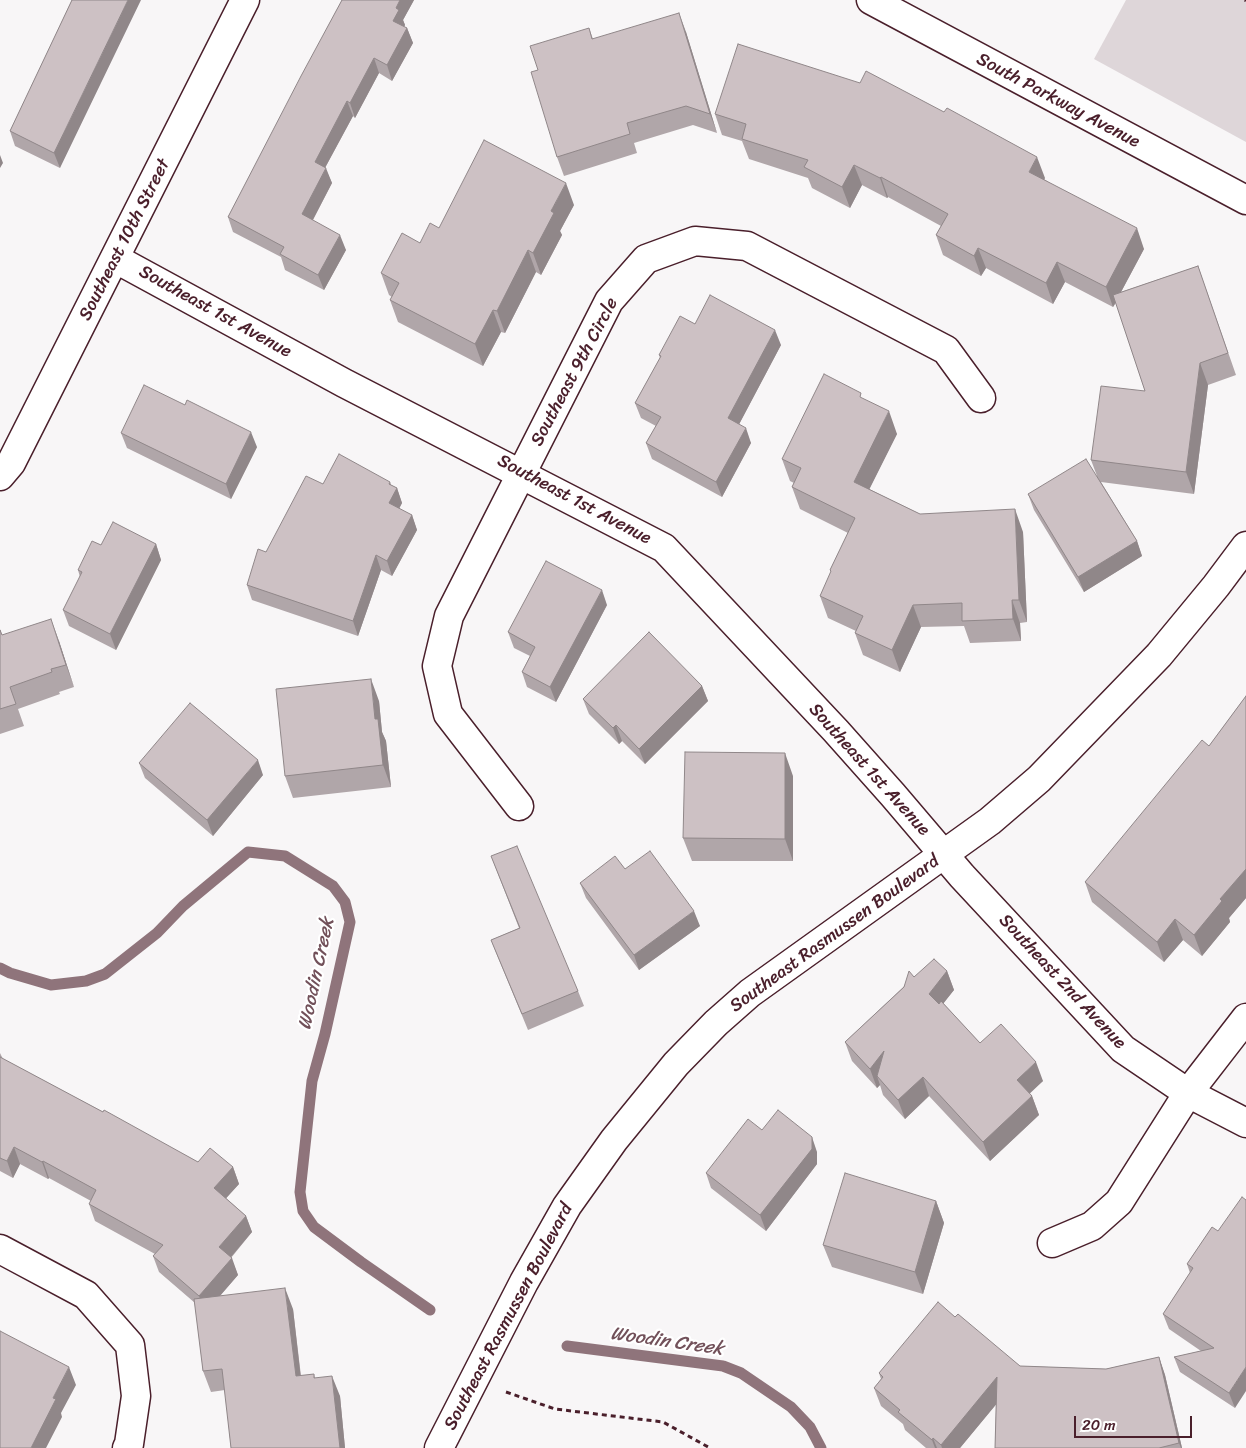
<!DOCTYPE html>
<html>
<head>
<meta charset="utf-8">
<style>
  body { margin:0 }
  #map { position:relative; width:1246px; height:1448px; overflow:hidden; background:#f8f6f7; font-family:Sriracha,sans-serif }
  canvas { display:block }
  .scale { position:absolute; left:1074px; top:1416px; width:118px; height:22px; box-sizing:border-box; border:2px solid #4a1f2b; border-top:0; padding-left:6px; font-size:15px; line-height:18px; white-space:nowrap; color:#4a1f2b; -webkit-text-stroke:4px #fff; paint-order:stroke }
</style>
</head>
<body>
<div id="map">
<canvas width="1246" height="1448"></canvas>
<div class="scale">20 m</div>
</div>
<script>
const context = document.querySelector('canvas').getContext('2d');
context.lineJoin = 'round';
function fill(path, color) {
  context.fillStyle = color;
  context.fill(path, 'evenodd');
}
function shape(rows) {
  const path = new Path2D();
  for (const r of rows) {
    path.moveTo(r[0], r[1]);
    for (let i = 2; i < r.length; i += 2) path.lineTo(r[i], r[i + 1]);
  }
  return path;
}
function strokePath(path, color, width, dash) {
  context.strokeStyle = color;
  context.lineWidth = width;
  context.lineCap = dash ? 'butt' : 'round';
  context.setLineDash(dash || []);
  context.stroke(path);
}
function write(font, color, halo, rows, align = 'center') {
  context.font = font + ' Sriracha,sans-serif';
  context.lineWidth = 4.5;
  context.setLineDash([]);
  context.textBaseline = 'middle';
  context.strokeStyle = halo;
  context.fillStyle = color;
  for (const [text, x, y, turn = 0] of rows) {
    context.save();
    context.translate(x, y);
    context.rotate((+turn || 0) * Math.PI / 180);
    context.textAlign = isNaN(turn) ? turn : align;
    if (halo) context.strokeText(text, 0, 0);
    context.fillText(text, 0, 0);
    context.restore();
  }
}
const green = shape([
  [1126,0,1246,0,1246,142,1094,59]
]);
const stream = shape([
  [0,968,10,973,51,985,86,981,105,974,157,933,183,906,248,852,285,856,333,886,345,902,350,922,325,1034,312,1081,300,1192,303,1211,314,1227,361,1262,430,1310],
  [567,1346,723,1366,741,1373,791,1407,810,1427,821,1448]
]);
const path = shape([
  [1245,0,1246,1],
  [506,1392,555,1409,663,1422,710,1448]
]);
const minor = shape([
  [116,259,344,383,664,548,836,731,893,795,962,876,1123,1049,1188,1093,1246,1123],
  [0,476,11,463,245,0],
  [519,806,448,714,437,666,449,616,609,301,646,259,695,241,747,246,946,350,981,398],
  [1052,1243,1092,1226,1119,1202,1188,1093,1246,1018],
  [0,1249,86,1295,130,1345,136,1396,129,1444,127,1448]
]);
const tertiary = shape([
  [439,1448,524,1282,567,1206,614,1140,676,1064,716,1023,750,993,990,821,1039,779,1159,655,1216,586,1246,546]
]);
const secondary = shape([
  [871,0,1246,200]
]);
const wall = shape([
  [72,0,60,168,15,146,10,131],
  [342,0,414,0,403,20,405,25,404,27,407,28,413,43,392,81,379,73,355,118,353,116,325,168,332,183,313,220,346,250,324,290,285,270,281,257,233,232,228,217],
  [589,28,593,39,686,32,717,133,693,125,634,143,637,153,564,176,557,157,538,70],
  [715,114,1045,178,1044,179,1144,249,1121,292,1198,266,1236,375,1208,385,1194,494,1101,482,1137,541,1142,556,1084,592,1034,510,1028,494,1097,476,1091,460,1145,391,1116,303,1113,307,1065,282,1053,304,986,268,981,276,943,255,936,235,941,226,888,197,887,198,862,185,850,208,812,188,808,178,749,159,742,141,722,135],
  [574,205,560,231,562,235,541,275,536,272,505,333,501,332,483,366,398,322,390,300,392,297,389,295,381,273,439,228],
  [695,324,781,345,739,424,751,443,722,497,652,459,646,443,656,426,641,418,635,403,660,358,659,355],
  [864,399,897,434,869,489,920,514,1023,532,1027,622,1020,623,1021,641,970,643,964,626,921,627,900,672,863,655,855,633,856,631,828,618,820,596,831,572,830,570,848,533,800,509,792,487,794,483,790,481,782,459],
  [121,433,257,447,231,499,127,448],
  [323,484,391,485,397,488,402,503,399,509,412,515,417,530,392,576,381,570,358,636,252,600,247,585,266,552],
  [156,544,161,560,116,650,69,626,63,610,80,577,78,570,101,545],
  [607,605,556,702,527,687,522,672,530,656,514,648,508,632],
  [0,629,2,635,59,641,74,687,59,692,60,694,18,709,24,726,0,734],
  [702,686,708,701,645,764,622,741,619,744,589,714,583,699],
  [1246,696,1246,898,1229,918,1230,922,1202,956,1183,940,1164,962,1092,902,1085,882,1209,746],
  [379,701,382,732,386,741,391,787,293,798,285,776],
  [139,763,263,775,213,836,145,778],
  [793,776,793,861,692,861,683,838],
  [491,856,578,991,584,1006,528,1030,497,955,491,940,519,928],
  [625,869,700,926,639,970,586,898,580,883],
  [947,971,954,990,943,1003,980,1043,1043,1081,1029,1093,1032,1096,1039,1115,990,1161,929,1096,905,1119,883,1095,880,1085,877,1088,852,1061,845,1042,914,977],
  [0,1053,3,1059,198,1162,233,1167,239,1184,226,1198,246,1216,252,1232,231,1258,238,1275,220,1296,293,1309,301,1376,314,1374,315,1378,340,1396,345,1448,231,1448,225,1390,211,1392,203,1371,195,1303,159,1272,153,1256,155,1254,95,1221,89,1204,91,1201,49,1178,48,1179,20,1164,13,1178,0,1171],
  [762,1130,817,1152,817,1164,766,1231,711,1188,706,1173],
  [936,1201,944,1223,923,1294,832,1267,823,1245],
  [1212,1227,1235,1408,1180,1372,1174,1357,1201,1351,1169,1329,1163,1314,1190,1273,1187,1264],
  [955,1317,1020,1366,1106,1369,1159,1357,1165,1375,1182,1448,995,1448,996,1404,960,1448,926,1448,905,1430,903,1424,881,1406,874,1388,881,1379,879,1373]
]);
const shadedWall = shape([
  [128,0,141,0,60,168,54,153],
  [400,0,414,0,403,20,405,25,399,36,393,21,396,8],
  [679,13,686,32,717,133,710,114],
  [407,28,413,43,392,81,387,65],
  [374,58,379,73,355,118,350,103],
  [347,101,353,116,320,177,315,162],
  [0,155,3,163,0,168],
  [1037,157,1045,178,1037,192,1029,172],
  [854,165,862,185,850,208,842,187],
  [326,168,332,183,308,229,302,214],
  [881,177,888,197,887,198,880,178],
  [566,183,574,205,560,231,562,235,541,275,533,253,551,211],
  [1137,228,1144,249,1113,307,1106,287],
  [340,235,346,250,324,290,318,275],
  [978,248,986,268,981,276,974,256],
  [528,250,536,272,505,333,497,311],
  [1057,262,1065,282,1053,304,1046,283],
  [493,310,501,332,483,366,475,344],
  [775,330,781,345,734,434,728,418],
  [1200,363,1208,385,1194,494,1186,472],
  [889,411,897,434,862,504,854,482],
  [746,428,751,443,722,497,716,482],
  [251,432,257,447,231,499,226,484],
  [390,482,394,493,397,488,402,503,394,518,389,503,389,484],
  [1015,509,1023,532,1027,622,1019,600],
  [412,515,417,530,392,576,387,561],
  [1137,541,1142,556,1084,592,1078,577],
  [156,544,161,560,116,650,110,634],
  [376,555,381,570,358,636,353,621],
  [602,590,607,605,556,702,550,687],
  [1012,600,1020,623,1021,641,1013,619],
  [913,605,921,627,900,672,892,650],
  [51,619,59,641,74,687,66,665],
  [371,679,379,701,382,732,386,741,391,787,383,765,375,719],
  [702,686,708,701,645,764,639,749],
  [616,725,622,741,619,744,613,728],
  [785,753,793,776,793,861,785,839],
  [258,760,263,775,213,836,207,820],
  [1246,869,1246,898,1229,918,1230,922,1202,956,1194,935,1220,899],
  [694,911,700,926,639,970,634,955],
  [1175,919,1183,940,1164,962,1157,942],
  [947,971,954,990,936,1013,929,994],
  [884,1051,877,1076,880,1085,877,1088,870,1069],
  [1036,1062,1043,1081,1024,1099,1017,1080],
  [923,1077,929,1096,905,1119,898,1100],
  [1032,1096,1039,1115,990,1161,983,1142],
  [812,1137,817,1152,817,1164,766,1231,760,1215],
  [14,1147,20,1164,13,1178,7,1161],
  [43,1161,49,1178,48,1179,42,1162],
  [233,1167,239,1184,220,1205,214,1188],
  [936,1201,944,1223,923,1294,915,1272],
  [246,1216,252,1232,225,1264,219,1247],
  [232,1258,238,1275,205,1313,199,1296],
  [285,1288,293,1309,303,1397,296,1376],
  [1159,1357,1165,1375,1182,1448,1181,1448,1179,1443],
  [69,1367,76,1385,61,1413,62,1417,46,1448,31,1448,53,1398],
  [1246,1367,1246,1391,1235,1408,1229,1393],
  [332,1376,340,1396,345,1448,340,1448],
  [997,1377,1004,1395,960,1448,942,1448,941,1445],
  [933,1438,937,1448,935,1448,932,1440]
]);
const building = shape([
  [72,0,128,0,54,153,10,131,72,0],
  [342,0,400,0,396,8,399,10,393,21,407,28,387,65,374,58,350,103,347,101,315,162,326,168,302,214,340,235,318,275,280,254,284,247,228,217,301,76,342,0],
  [679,13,710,114,686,106,627,123,630,134,557,157,531,72,538,70,530,46,589,28,592,39,679,13],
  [738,44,860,83,866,71,944,112,947,108,1037,157,1029,172,1137,228,1106,287,1057,262,1046,283,978,248,974,256,936,235,948,214,881,177,880,178,854,165,842,187,804,167,808,160,742,139,746,124,715,114,738,44],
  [484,140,566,183,551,211,554,213,533,253,528,250,497,311,493,310,475,344,390,300,399,283,381,273,402,233,420,243,430,223,439,228,484,140],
  [1198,266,1228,353,1200,363,1186,472,1091,460,1101,386,1145,391,1113,295,1198,266],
  [710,295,775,330,728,418,746,428,716,482,646,443,661,417,635,403,661,356,659,355,680,316,695,324,710,295],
  [824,374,861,393,860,397,889,411,854,482,920,514,1015,509,1019,600,1012,600,1013,619,962,621,962,603,913,605,892,650,855,633,863,616,820,596,831,571,830,570,855,518,792,487,801,468,782,459,824,374],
  [144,385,185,405,187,400,251,432,226,484,121,433,144,385],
  [339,454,390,482,389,484,397,488,389,503,412,515,387,561,376,555,353,621,247,585,258,549,266,552,306,476,323,484,339,454],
  [1086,459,1137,541,1078,577,1028,494,1086,459],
  [113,522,156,544,110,634,63,610,82,572,78,570,92,541,101,545,113,522],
  [546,561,602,590,550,687,522,672,535,647,508,632,546,561],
  [51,619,66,665,51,669,52,672,10,687,16,704,0,709,0,630,2,635,51,619],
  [649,632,702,686,639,749,616,725,613,728,583,699,649,632],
  [371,679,375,719,378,719,383,765,285,776,276,689,371,679],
  [1246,696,1246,869,1220,899,1222,901,1194,935,1175,919,1157,942,1085,882,1202,740,1209,746,1246,696],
  [190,703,258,760,207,820,139,763,190,703],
  [685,752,785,753,785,839,683,838,685,752],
  [517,846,578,991,522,1014,491,940,520,928,491,856,517,846],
  [650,851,694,911,634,955,580,883,615,856,625,869,650,851],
  [934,959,947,971,929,994,939,1004,941,1001,980,1043,1001,1024,1036,1062,1017,1080,1032,1096,983,1142,923,1077,898,1100,877,1076,884,1051,870,1069,845,1042,904,987,909,971,914,977,934,959],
  [0,1057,103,1112,104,1110,198,1162,210,1148,233,1167,214,1188,246,1216,219,1247,232,1258,199,1296,153,1256,163,1245,89,1204,96,1190,43,1161,42,1162,14,1147,7,1161,0,1158,0,1057],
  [778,1110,812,1137,812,1149,760,1215,706,1173,748,1119,762,1130,778,1110],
  [845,1173,936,1201,915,1272,823,1245,845,1173],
  [1242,1197,1246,1200,1246,1367,1229,1393,1174,1357,1214,1348,1163,1314,1193,1268,1187,1264,1212,1227,1218,1231,1242,1197],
  [285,1288,296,1376,314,1374,314,1378,332,1376,340,1448,231,1448,222,1369,203,1371,194,1299,285,1288],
  [938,1302,955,1317,958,1314,1020,1366,1106,1369,1159,1357,1179,1443,1159,1448,995,1448,997,1377,941,1445,933,1438,932,1440,898,1412,900,1410,874,1388,883,1377,879,1373,938,1302],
  [0,1331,69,1367,53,1398,56,1399,31,1448,0,1448,0,1331]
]);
const streetNames = [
  ["South Parkway Avenue",1058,101,28],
  ["Southeast 10th Street",125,240,-63],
  ["Southeast 1st Avenue",215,312,29],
  ["Southeast 9th Circle",575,372,-62],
  ["Southeast 1st Avenue",574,500,28],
  ["Southeast 1st Avenue",869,770,48],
  ["Southeast Rasmussen Boulevard",835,934,-36],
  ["Southeast 2nd Avenue",1062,982,47],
  ["Southeast Rasmussen Boulevard",509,1317,-62]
];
const waterNames = [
  ["Woodin Creek",317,974,-78],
  ["Woodin Creek",667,1342,8]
];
fill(green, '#ded6d9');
strokePath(stream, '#8f747b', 11);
strokePath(minor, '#4a1f2b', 31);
strokePath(tertiary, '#4a1f2b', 31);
strokePath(secondary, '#4a1f2b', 31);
strokePath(path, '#4a1f2b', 3, [5, 4]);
strokePath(minor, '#fff', 28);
strokePath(tertiary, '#fff', 28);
strokePath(secondary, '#fff', 28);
fill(wall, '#b0a6a9');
fill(shadedWall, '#908789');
fill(building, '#cdc1c4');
strokePath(building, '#908789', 1);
write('18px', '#4a1f2b', '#fff', streetNames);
write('italic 19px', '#72515a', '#fff', waterNames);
</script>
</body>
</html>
